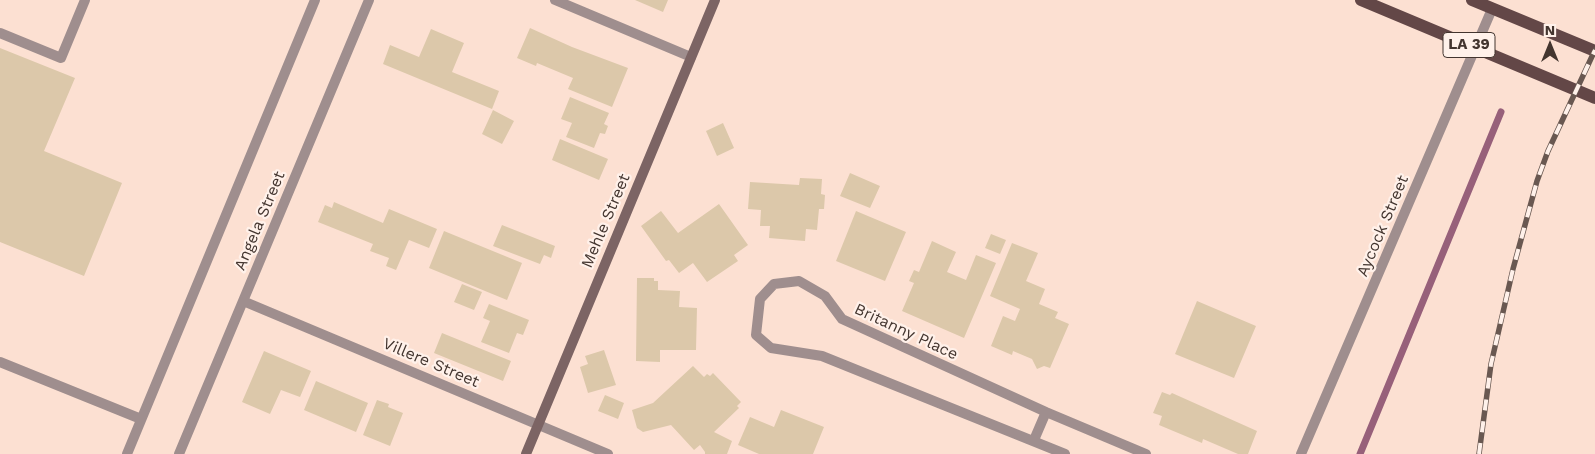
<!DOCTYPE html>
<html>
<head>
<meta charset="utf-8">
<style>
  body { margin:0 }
  #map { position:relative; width:1595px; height:454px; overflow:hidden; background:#fce0d2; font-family:"Work Sans",sans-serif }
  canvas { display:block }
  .north { position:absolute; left:1525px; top:20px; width:50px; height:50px; -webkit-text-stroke:4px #fff1ea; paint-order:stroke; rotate:0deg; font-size:14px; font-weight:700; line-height:20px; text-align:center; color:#43352f }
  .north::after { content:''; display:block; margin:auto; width:18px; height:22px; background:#43352f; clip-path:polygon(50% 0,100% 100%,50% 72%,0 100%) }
</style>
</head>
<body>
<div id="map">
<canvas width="1595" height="454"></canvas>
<div class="north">N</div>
</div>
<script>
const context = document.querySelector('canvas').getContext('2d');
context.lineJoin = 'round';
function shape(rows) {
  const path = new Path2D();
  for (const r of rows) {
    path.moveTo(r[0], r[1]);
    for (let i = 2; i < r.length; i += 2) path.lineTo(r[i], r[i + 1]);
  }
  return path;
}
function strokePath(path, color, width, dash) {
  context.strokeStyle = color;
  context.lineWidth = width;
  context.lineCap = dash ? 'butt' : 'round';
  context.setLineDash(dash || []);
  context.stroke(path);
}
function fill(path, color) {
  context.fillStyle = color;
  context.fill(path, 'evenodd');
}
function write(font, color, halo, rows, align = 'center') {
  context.font = font + ' "Work Sans",sans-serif';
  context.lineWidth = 4.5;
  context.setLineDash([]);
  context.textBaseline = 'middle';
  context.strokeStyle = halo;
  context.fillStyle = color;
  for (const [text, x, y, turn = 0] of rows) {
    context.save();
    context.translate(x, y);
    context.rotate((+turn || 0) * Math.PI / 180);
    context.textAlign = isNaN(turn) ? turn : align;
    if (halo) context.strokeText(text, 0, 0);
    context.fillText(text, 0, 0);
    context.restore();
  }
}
const stream = shape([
  [1360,454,1501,112]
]);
const building = shape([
  [635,0,668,0,663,12],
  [530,28,572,47,628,68,612,107,568,89,573,78,537,63,536,66,517,58],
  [431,29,464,43,452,72,499,91,492,109,383,64,390,45,419,57],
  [0,48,75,78,44,151,122,183,84,276,0,242],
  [570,97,609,113,604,124,608,126,605,134,600,133,594,148,566,137,572,123,561,119],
  [493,110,514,121,502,144,482,134],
  [723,123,734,148,717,156,706,131],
  [560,139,608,159,599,180,552,160],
  [850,173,880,186,870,208,840,196],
  [800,178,822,179,821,194,825,195,824,209,819,209,817,230,806,229,805,241,769,238,770,226,760,226,761,210,748,209,750,182,799,185],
  [334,202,383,223,389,209,437,229,429,248,409,240,396,270,386,266,389,258,370,251,373,244,318,222,325,205,332,208],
  [719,204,748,245,734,255,738,261,707,282,693,263,679,273,669,260,666,261,641,226,661,211,678,233],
  [856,211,906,232,885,281,836,261],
  [502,225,555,246,551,258,544,255,540,264,493,246],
  [444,231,522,263,507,300,429,268],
  [991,234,1006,240,1000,254,985,248],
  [932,241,956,252,947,272,966,280,976,255,996,263,964,338,902,311,914,283,909,281,914,270,919,272],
  [1012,243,1038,253,1026,281,1045,289,1039,304,1058,312,1055,318,1069,324,1050,368,1044,366,1037,369,1032,359,1013,351,1012,355,991,346,1003,316,1015,321,1020,309,990,296],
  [637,278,654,278,654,281,658,281,658,290,680,291,679,307,697,308,696,350,660,350,660,362,636,361],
  [462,284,482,292,474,310,454,302],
  [1197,301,1256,326,1234,378,1175,354],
  [489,304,529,320,523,335,517,333,509,353,481,342,490,321,483,318],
  [442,333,511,361,503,381,434,353],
  [604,350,616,385,588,393,580,367,588,364,585,356],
  [264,351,311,371,300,397,281,390,270,414,242,402],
  [693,366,704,377,707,374,710,376,713,373,741,402,737,406,739,408,714,432,732,441,727,454,705,454,705,452,700,445,694,450,671,425,643,432,637,428,632,410,653,403],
  [316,381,368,403,356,432,304,410],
  [1162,392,1170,395,1172,393,1257,431,1248,454,1238,454,1203,439,1202,443,1159,425,1162,416,1153,413],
  [605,395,624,403,618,419,598,411],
  [377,400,389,404,388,407,403,413,390,446,363,435],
  [781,410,824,427,813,454,759,454,738,445,750,417,774,427]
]);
const lane = shape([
  [0,33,61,58,85,0],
  [0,362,141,419],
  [127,454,315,0]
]);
const street = shape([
  [555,0,691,57],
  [243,301,608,454],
  [1034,440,1046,412],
  [179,454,369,0],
  [1065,454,822,356,771,348,756,335,760,299,774,284,799,281,825,296,842,319,1046,412,1146,454],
  [1301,454,1492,9]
]);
const secondary = shape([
  [526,454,715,0]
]);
const primary = shape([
  [1361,0,1595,98],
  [1472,0,1595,51]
]);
const rail = shape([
  [1479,454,1491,364,1513,269,1537,181,1548,151,1595,50]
]);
const shields = [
  [1469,45,52]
];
const shieldNames = [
  ["LA 39",1469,45]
];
const streetNames = [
  ["Angela Street",260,221,-67],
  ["Mehle Street",606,221,-67],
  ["Aycock Street",1383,226,-67],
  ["Britanny Place",906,332,25],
  ["Villere Street",431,363,23]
];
strokePath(stream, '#97607a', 7);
fill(building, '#dcc8aa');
strokePath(lane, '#9f8e8e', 10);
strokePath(street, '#9f8e8e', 10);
strokePath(secondary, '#7c6464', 10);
strokePath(primary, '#634747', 12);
strokePath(rail, '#695851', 5.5);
strokePath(rail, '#fff1ea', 4, [11]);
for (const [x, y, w] of shields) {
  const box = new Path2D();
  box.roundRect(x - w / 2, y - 12.5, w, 25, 4);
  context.fillStyle = '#fff1ea';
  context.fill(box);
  strokePath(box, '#43352f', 1);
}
write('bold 15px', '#43352f', null, shieldNames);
write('16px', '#43352f', '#fff1ea', streetNames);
</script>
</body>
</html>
